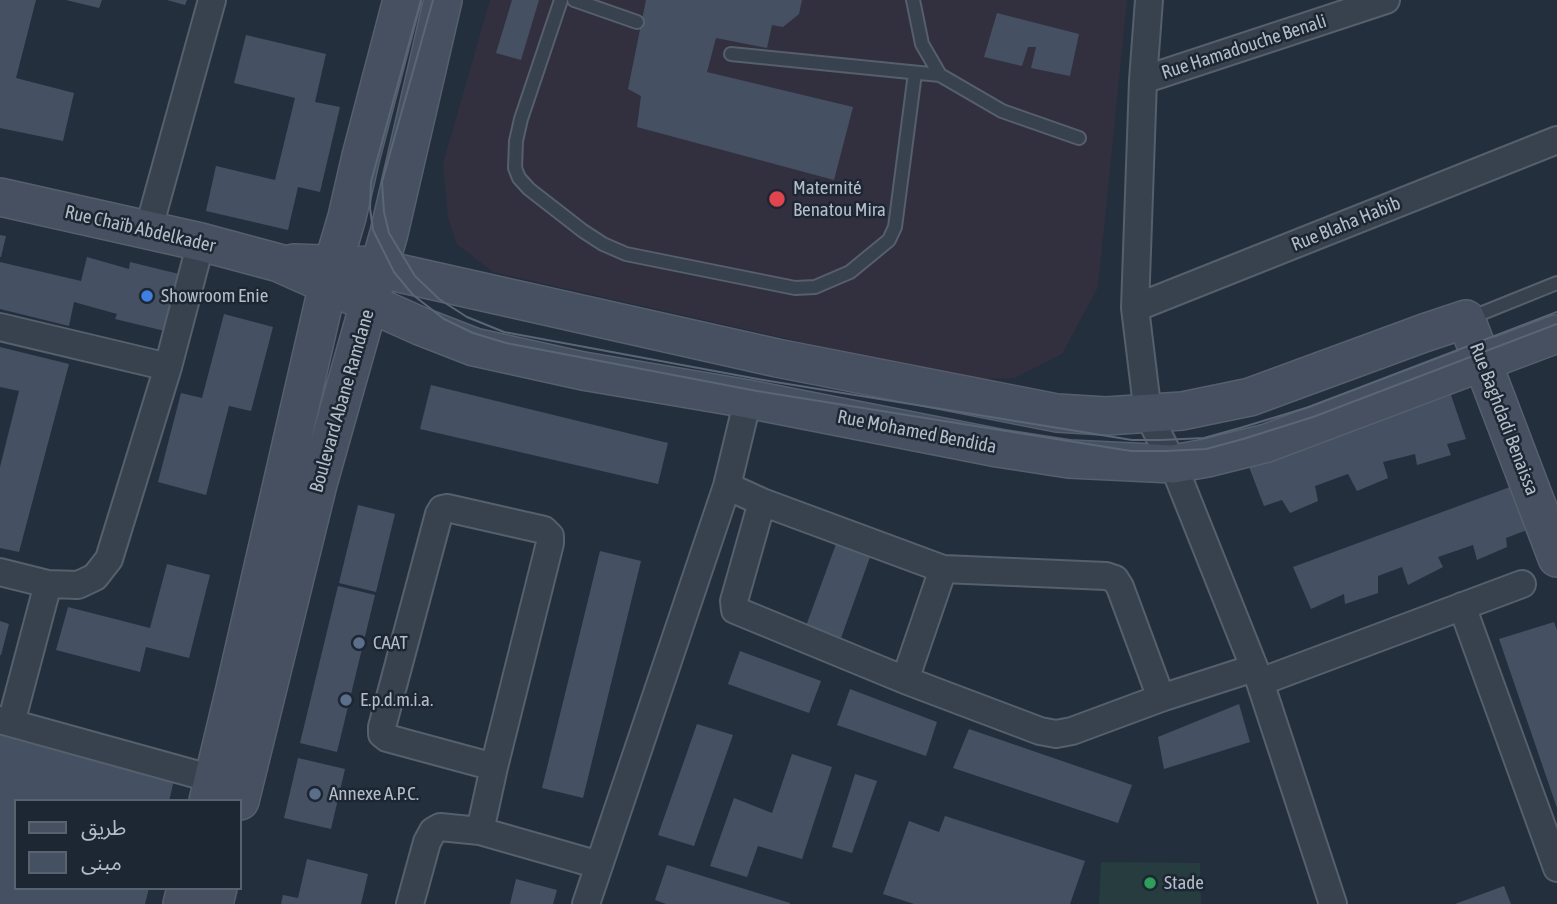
<!DOCTYPE html>
<html>
<head>
<meta charset="utf-8">
<style>
  body { margin:0 }
  #map { position:relative; width:1557px; height:904px; overflow:hidden; background:#242f3e; font-family:"Asap Condensed","Noto Sans Arabic",sans-serif }
  canvas { display:block }
  .legend { position:absolute; left:14px; top:799px; width:228px; height:91px; box-sizing:border-box; background:#1d2633; border:2px solid #59626f; margin:0; padding:9px 12px; list-style:none; font-size:21px; color:#b4bcc9 }
  .legend li { display:flex; align-items:center; gap:14px; height:35px }
  .legend b { width:35px; border:2px solid #59626f }
</style>
</head>
<body>
<div id="map">
<canvas width="1557" height="904"></canvas>
<ul class="legend">
<li><b style="height:9px;background:#465061"></b>طريق</li>
<li><b style="height:19px;background:#455162"></b>مبنى</li>
</ul>
</div>
<script>
const context = document.querySelector('canvas').getContext('2d');
context.lineJoin = 'round';
function fill(path, color) {
  context.fillStyle = color;
  context.fill(path, 'evenodd');
}
function shape(rows) {
  const path = new Path2D();
  for (const r of rows) {
    path.moveTo(r[0], r[1]);
    for (let i = 2; i < r.length; i += 2) path.lineTo(r[i], r[i + 1]);
  }
  return path;
}
function strokePath(path, color, width, dash) {
  context.strokeStyle = color;
  context.lineWidth = width;
  context.lineCap = dash ? 'butt' : 'round';
  context.setLineDash(dash || []);
  context.stroke(path);
}
function write(font, color, halo, rows, align = 'center') {
  context.font = font + ' "Asap Condensed",sans-serif';
  context.lineWidth = 5;
  context.setLineDash([]);
  context.textBaseline = 'middle';
  context.strokeStyle = halo;
  context.fillStyle = color;
  for (const [text, x, y, turn = 0] of rows) {
    context.save();
    context.translate(x, y);
    context.rotate((+turn || 0) * Math.PI / 180);
    context.textAlign = isNaN(turn) ? turn : align;
    if (halo) context.strokeText(text, 0, 0);
    context.fillText(text, 0, 0);
    context.restore();
  }
}
const medical = shape([
  [490,0,1127,0,1098,287,1062,354,1015,378,965,379,493,272,457,244,448,218,443,164]
]);
const green = shape([
  [1101,862,1200,863,1201,904,1099,904]
]);
const building = shape([
  [0,0,36,0,16,78,74,93,63,141,0,128],
  [66,0,102,0,99,8],
  [167,0,187,0,185,5],
  [512,0,539,0,521,60,496,53],
  [646,0,802,0,799,14,783,27,772,25,767,48,716,38,707,72,853,107,834,180,637,127,641,96,628,89],
  [997,13,1079,34,1070,76,1031,68,1036,47,1028,47,1022,66,984,57],
  [246,35,326,54,315,102,340,107,320,192,298,187,288,230,206,211,216,166,275,180,295,98,234,83],
  [0,235,6,236,1,257,0,257],
  [87,257,129,269,130,262,179,274,165,331,115,319,117,314,74,302,69,326,0,309,0,262,81,281],
  [224,314,273,327,251,411,229,406,206,495,158,482,181,393,202,398],
  [0,347,69,364,19,552,0,548,0,467,19,391,0,387],
  [431,385,668,443,658,484,420,429],
  [1451,395,1466,439,1447,444,1451,455,1417,465,1415,454,1383,462,1388,478,1357,491,1348,474,1315,486,1318,501,1290,513,1282,500,1264,506,1249,467],
  [1510,487,1527,530,1506,538,1507,547,1477,560,1473,545,1438,557,1443,567,1408,585,1402,567,1378,576,1378,593,1345,604,1344,594,1311,609,1293,567],
  [358,505,395,514,376,592,339,583],
  [836,544,870,557,841,638,806,626],
  [600,551,641,561,583,798,542,788],
  [167,564,210,575,189,658,146,647,140,672,56,650,68,607,150,628],
  [338,586,375,595,337,752,300,743],
  [0,621,9,624,1,655,0,655],
  [1554,622,1557,630,1557,808,1499,639],
  [740,651,821,681,809,713,728,684],
  [850,689,937,722,926,756,837,725],
  [1239,704,1250,742,1164,769,1158,737],
  [697,724,733,735,694,846,658,835],
  [969,729,1132,785,1118,823,953,768],
  [0,732,176,772,169,801,16,801,16,888,149,888,145,904,0,904],
  [792,754,832,767,802,859,758,846,747,877,710,866,734,798,772,813],
  [298,758,345,769,331,829,284,818],
  [855,774,877,781,852,853,832,847],
  [945,816,1085,861,1070,904,914,904,883,894,909,821,939,832],
  [307,859,368,874,361,904,281,904,283,895,298,898],
  [667,865,790,903,790,904,666,904,655,900],
  [516,879,557,890,553,904,510,904],
  [1504,886,1511,904,1455,904]
]);
const lane = shape([
  [561,0,521,119,516,141,515,168,519,178,529,189,583,231,603,244,626,254,795,288,815,287,850,272,889,240,895,227,915,73],
  [574,0,637,22],
  [913,0,922,44,940,75],
  [731,54,940,75,1002,111,1079,138],
  [1470,318,1557,283]
]);
const street = shape([
  [1149,0,1143,80,1135,308,1148,414,1173,464,1260,682,1333,904],
  [1143,80,1386,0],
  [148,231,212,0],
  [1135,308,1557,140],
  [0,327,168,367],
  [727,486,762,502,943,569,1106,576,1115,579,1120,587,1161,698],
  [762,502,734,601,735,610,905,680,1040,731,1056,734,1072,731,1161,698,1254,668],
  [447,508,544,530,550,536,550,543,494,767,387,738,382,734,382,727,439,514,442,509,447,508],
  [0,572,48,584,78,585,95,577,109,559,168,367,201,242],
  [1462,606,1557,868],
  [905,680,943,569],
  [1260,682,1522,584],
  [0,720,213,779],
  [11,723,48,584],
  [480,831,494,767],
  [410,904,427,842,433,831,440,827,480,831,599,865],
  [586,904,727,486,748,399]
]);
const secondary = shape([
  [0,197,201,242,279,263,420,326,474,347,583,371,748,399,998,448,1069,459,1173,464,1207,458,1267,443,1557,334],
  [294,263,379,266,394,272,777,358,1057,413,1106,416,1182,411,1250,397,1424,333,1466,319,1557,558],
  [208,801,234,693,331,271,347,217,361,156,402,0],
  [240,801,318,484,389,233,443,0],
  [182,904,186,888],
  [214,904,218,888]
]);
const tram = shape([
  [421,0,371,182,370,208,373,230,394,272,413,295,444,319,473,333,506,343,757,391,1131,451,1166,451,1206,449,1243,439,1313,417,1557,324],
  [433,0,382,182,384,212,389,233,415,276,439,299,467,317,504,332,763,380,1132,440,1161,440,1204,438,1240,428,1309,407,1557,312]
]);
const markers = [
  [777,199,9,"#e0444e"],
  [147,296,7,"#3f7fe0"],
  [359,643,7,"#5c6f8a"],
  [346,700,7,"#5c6f8a"],
  [315,794,7,"#5c6f8a"],
  [1150,883,7,"#2e9e5b"]
];
const streetNames = [
  ["Rue Hamadouche Benali",1244,47,-18],
  ["Rue Blaha Habib",1346,224,-22],
  ["Rue Chaïb Abdelkader",140,229,13],
  ["Boulevard Abane Ramdane",342,401,-74],
  ["Rue Baghdadi Benaissa",1504,419,69],
  ["Rue Mohamed Bendida",917,432,11]
];
const poiNames = [
  ["Maternité",793,188],
  ["Benatou Mira",793,210],
  ["Showroom Enie",161,296],
  ["CAAT",373,643],
  ["E.p.d.m.i.a.",360,700],
  ["Annexe A.P.C.",329,794],
  ["Stade",1164,883]
];
fill(medical, '#32303f');
fill(green, '#263c3f');
fill(building, '#455162');
strokePath(lane, '#565f6c', 16);
strokePath(street, '#565f6c', 30);
strokePath(secondary, '#565f6c', 40);
strokePath(lane, '#38414e', 12);
strokePath(street, '#38414e', 26);
strokePath(secondary, '#465061', 37);
strokePath(tram, '#5a6575', 2);
for (const [x, y, r, color] of markers) {
  const dot = new Path2D();
  dot.arc(x, y, r, 0, 2 * Math.PI);
  context.fillStyle = color;
  context.fill(dot);
  strokePath(dot, '#1d2633', 2.5);
}
write('19px', '#b4bcc9', '#1d2633', streetNames);
write('19px', '#b4bcc9', '#1d2633', poiNames, 'left');
</script>
</body>
</html>
